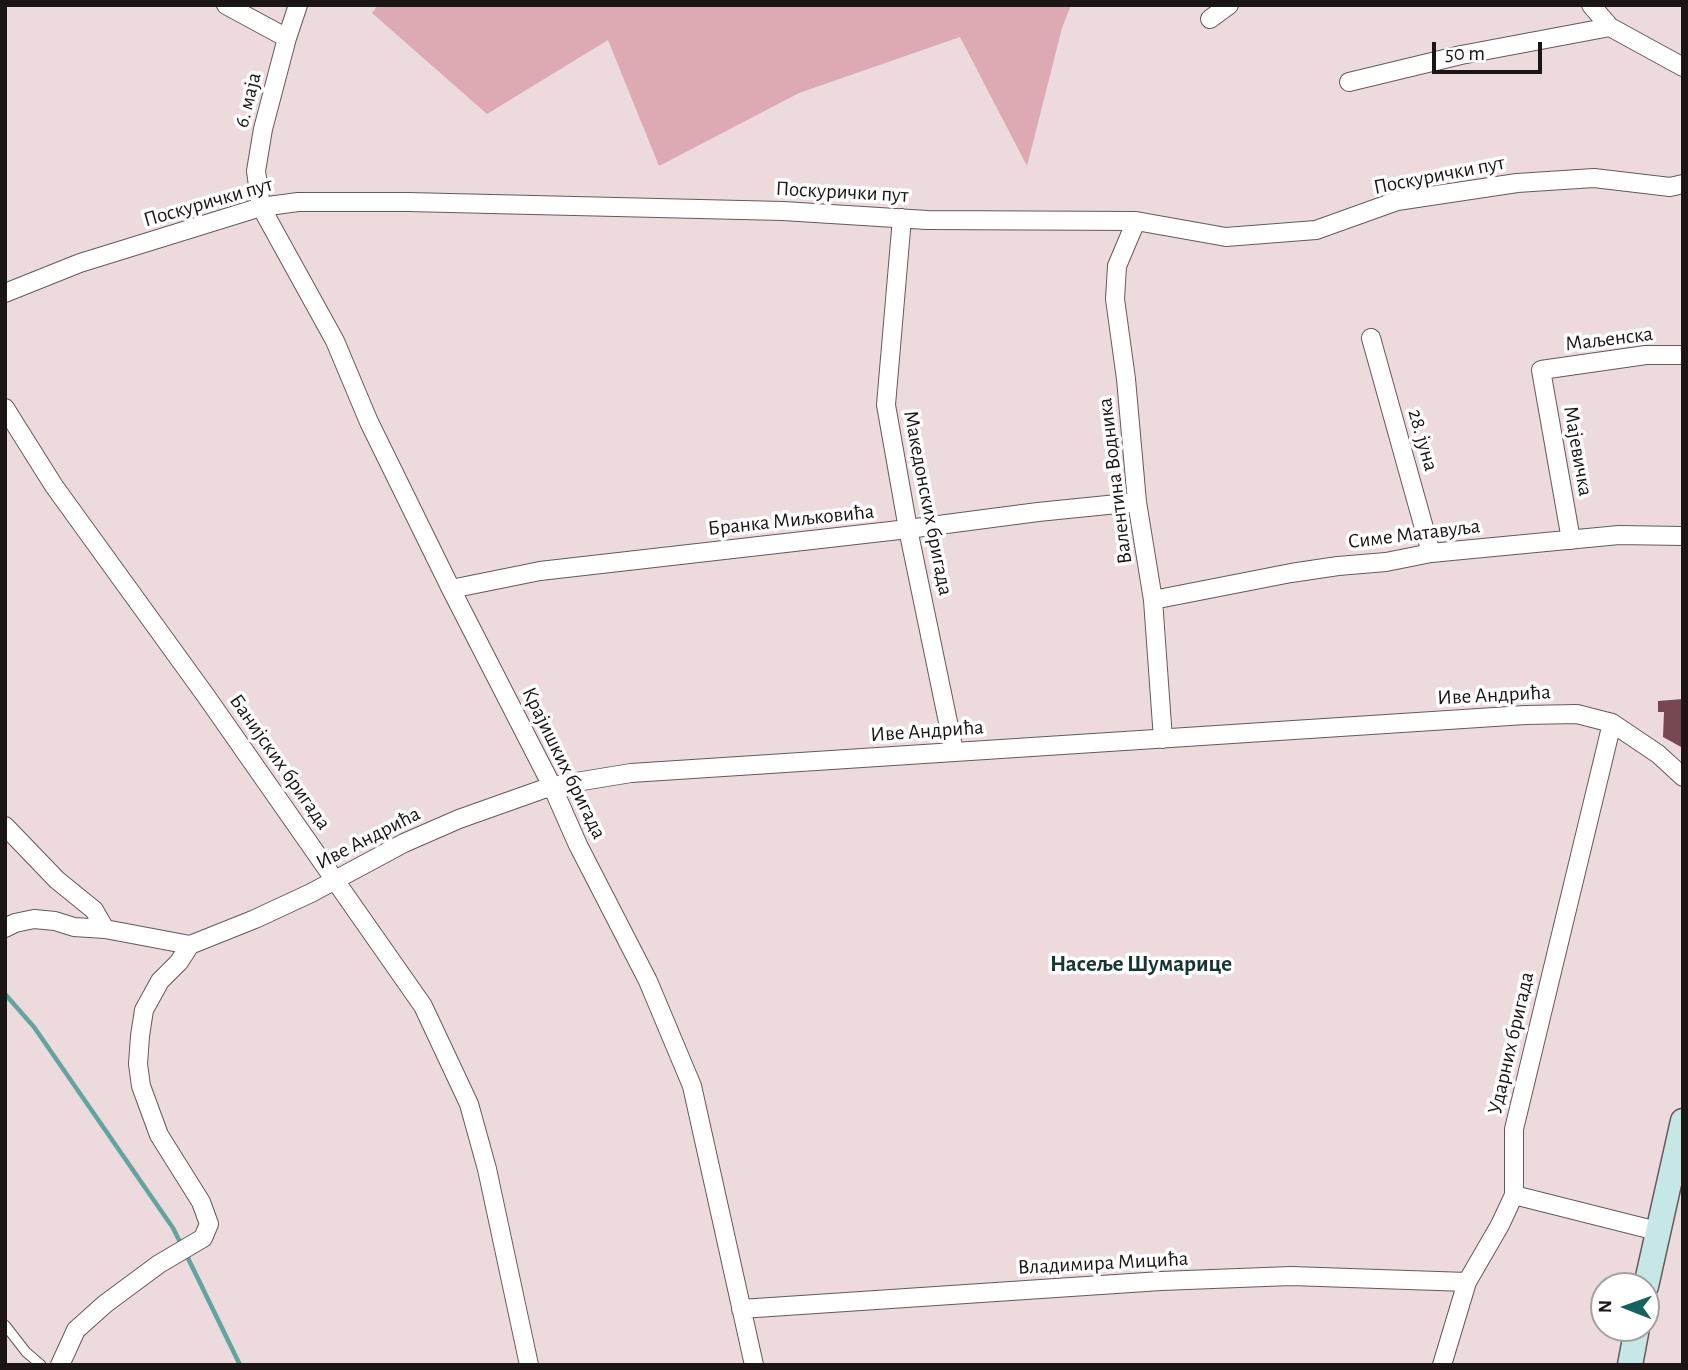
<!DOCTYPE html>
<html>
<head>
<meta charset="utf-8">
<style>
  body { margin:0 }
  #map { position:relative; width:1688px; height:1370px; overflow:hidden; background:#ecdadd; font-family:"Alegreya Sans",sans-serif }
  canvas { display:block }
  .frame { position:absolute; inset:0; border:7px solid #1b1516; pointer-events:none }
  .north { position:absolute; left:1590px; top:1272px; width:70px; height:70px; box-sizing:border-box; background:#fff; border:2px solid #a4a1a2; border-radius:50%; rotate:271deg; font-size:19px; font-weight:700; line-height:28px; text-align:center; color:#1b1516 }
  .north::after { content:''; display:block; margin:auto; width:24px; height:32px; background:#15635f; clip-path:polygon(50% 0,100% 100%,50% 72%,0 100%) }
  .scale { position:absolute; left:1432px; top:42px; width:110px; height:32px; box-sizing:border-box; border:4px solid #1b1516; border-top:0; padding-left:9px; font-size:21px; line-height:24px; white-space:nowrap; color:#1b1516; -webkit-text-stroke:5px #fff; paint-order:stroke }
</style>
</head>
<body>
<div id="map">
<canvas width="1688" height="1370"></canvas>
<div class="frame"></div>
<div class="north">N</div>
<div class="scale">50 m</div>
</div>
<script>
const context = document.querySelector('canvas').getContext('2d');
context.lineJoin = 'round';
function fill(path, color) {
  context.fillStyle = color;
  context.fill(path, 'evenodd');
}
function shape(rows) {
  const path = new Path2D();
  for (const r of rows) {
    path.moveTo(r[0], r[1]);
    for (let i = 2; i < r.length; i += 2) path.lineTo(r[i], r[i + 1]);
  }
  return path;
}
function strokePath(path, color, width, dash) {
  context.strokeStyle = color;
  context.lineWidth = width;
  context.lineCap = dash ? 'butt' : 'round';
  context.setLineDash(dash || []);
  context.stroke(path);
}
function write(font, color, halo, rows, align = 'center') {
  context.font = font + ' "Alegreya Sans",sans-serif';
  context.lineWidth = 7;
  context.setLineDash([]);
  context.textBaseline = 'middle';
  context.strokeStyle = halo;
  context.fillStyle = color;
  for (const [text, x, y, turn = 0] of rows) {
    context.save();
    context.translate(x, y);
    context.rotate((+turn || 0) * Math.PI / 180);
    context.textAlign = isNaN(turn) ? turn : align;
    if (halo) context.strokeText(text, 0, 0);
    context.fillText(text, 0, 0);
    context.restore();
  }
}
const green = shape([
  [378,5,1071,5,1062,28,1027,166,960,37,799,93,659,166,608,40,487,114,372,13]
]);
const stream = shape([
  [5,994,34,1027,173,1228,181,1244],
  [185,1252,240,1365]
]);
const building = shape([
  [1683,699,1683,748,1663,737,1664,712,1658,712,1658,701]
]);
const service = shape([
  [5,1325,26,1352,41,1365]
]);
const minor = shape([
  [226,5,287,38],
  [298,5,287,38,263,129,256,171,261,207,335,341,369,422,451,589,552,786,578,845,648,981,692,1086,754,1365],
  [1591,5,1610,27,1683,67],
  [1210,19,1229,5],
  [1349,82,1461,55,1610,27],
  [902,218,886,405,908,529,954,751],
  [1136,221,1117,266,1115,299,1126,379,1137,502,1153,600,1163,739],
  [5,293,80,263,261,207,298,202,408,202,783,211,927,220,1136,221,1226,237,1316,230,1397,201,1517,183,1594,178,1670,187,1683,184],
  [1371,338,1431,553],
  [5,408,54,486,206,696,423,1006,469,1104,487,1169,529,1365],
  [1571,540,1541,370,1646,355,1683,355],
  [451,589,540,571,908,529,1038,512,1137,502],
  [1153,600,1291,573,1338,566,1386,562,1431,553,1619,535,1683,536],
  [5,826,57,880,94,910,105,929],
  [5,928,15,923,34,919,55,921,74,927,105,929,190,945,255,919,311,893,404,843,459,819,552,786,631,773,1525,715,1577,714,1612,723,1658,754,1683,777],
  [1514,1195,1657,1231],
  [741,1309,1161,1281,1291,1276,1467,1282],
  [60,1365,76,1330,105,1304,159,1264,203,1238,209,1224,201,1202,159,1135,141,1086,138,1064,140,1036,144,1010,160,981,179,962,190,945],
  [1442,1365,1467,1282,1500,1225,1514,1195,1514,1129,1612,723]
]);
const secondary = shape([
  [1646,1286,1683,1121],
  [1630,1365,1637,1328]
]);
const streetNames = [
  ["6. маја",248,100,-76],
  ["Поскурички пут",1439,175,-11],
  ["Поскурички пут",842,192,3],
  ["Поскурички пут",208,202,-16],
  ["Маљенска",1609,339,-7],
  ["28. јуна",1423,440,74],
  ["Мајевичка",1578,451,80],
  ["Валентина Водника",1115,481,-97],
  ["Македонских бригада",928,503,79],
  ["Бранка Миљковића",791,520,-6],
  ["Симе Матавуља",1414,534,-7],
  ["Иве Андрића",1494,695,-3],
  ["Иве Андрића",927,731,-4],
  ["Банијских бригада",280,762,55],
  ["Крајишких бригада",564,763,64],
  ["Иве Андрића",368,838,-27],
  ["Ударних бригада",1511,1043,-77],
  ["Владимира Мицића",1103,1263,-3]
];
const neighbourhoodNames = [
  ["Насеље Шумарице",1141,964]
];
fill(green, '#dda9b3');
strokePath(stream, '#61a5a0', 4.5);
fill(building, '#794752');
strokePath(service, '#68585b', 11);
strokePath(minor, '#68585b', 20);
strokePath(secondary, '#68585b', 27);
strokePath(service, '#fff', 9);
strokePath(minor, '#fff', 18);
strokePath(secondary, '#c5e8e6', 24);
write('21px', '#1b1516', '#fff', streetNames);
write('bold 23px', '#133633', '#fff', neighbourhoodNames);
</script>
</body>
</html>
